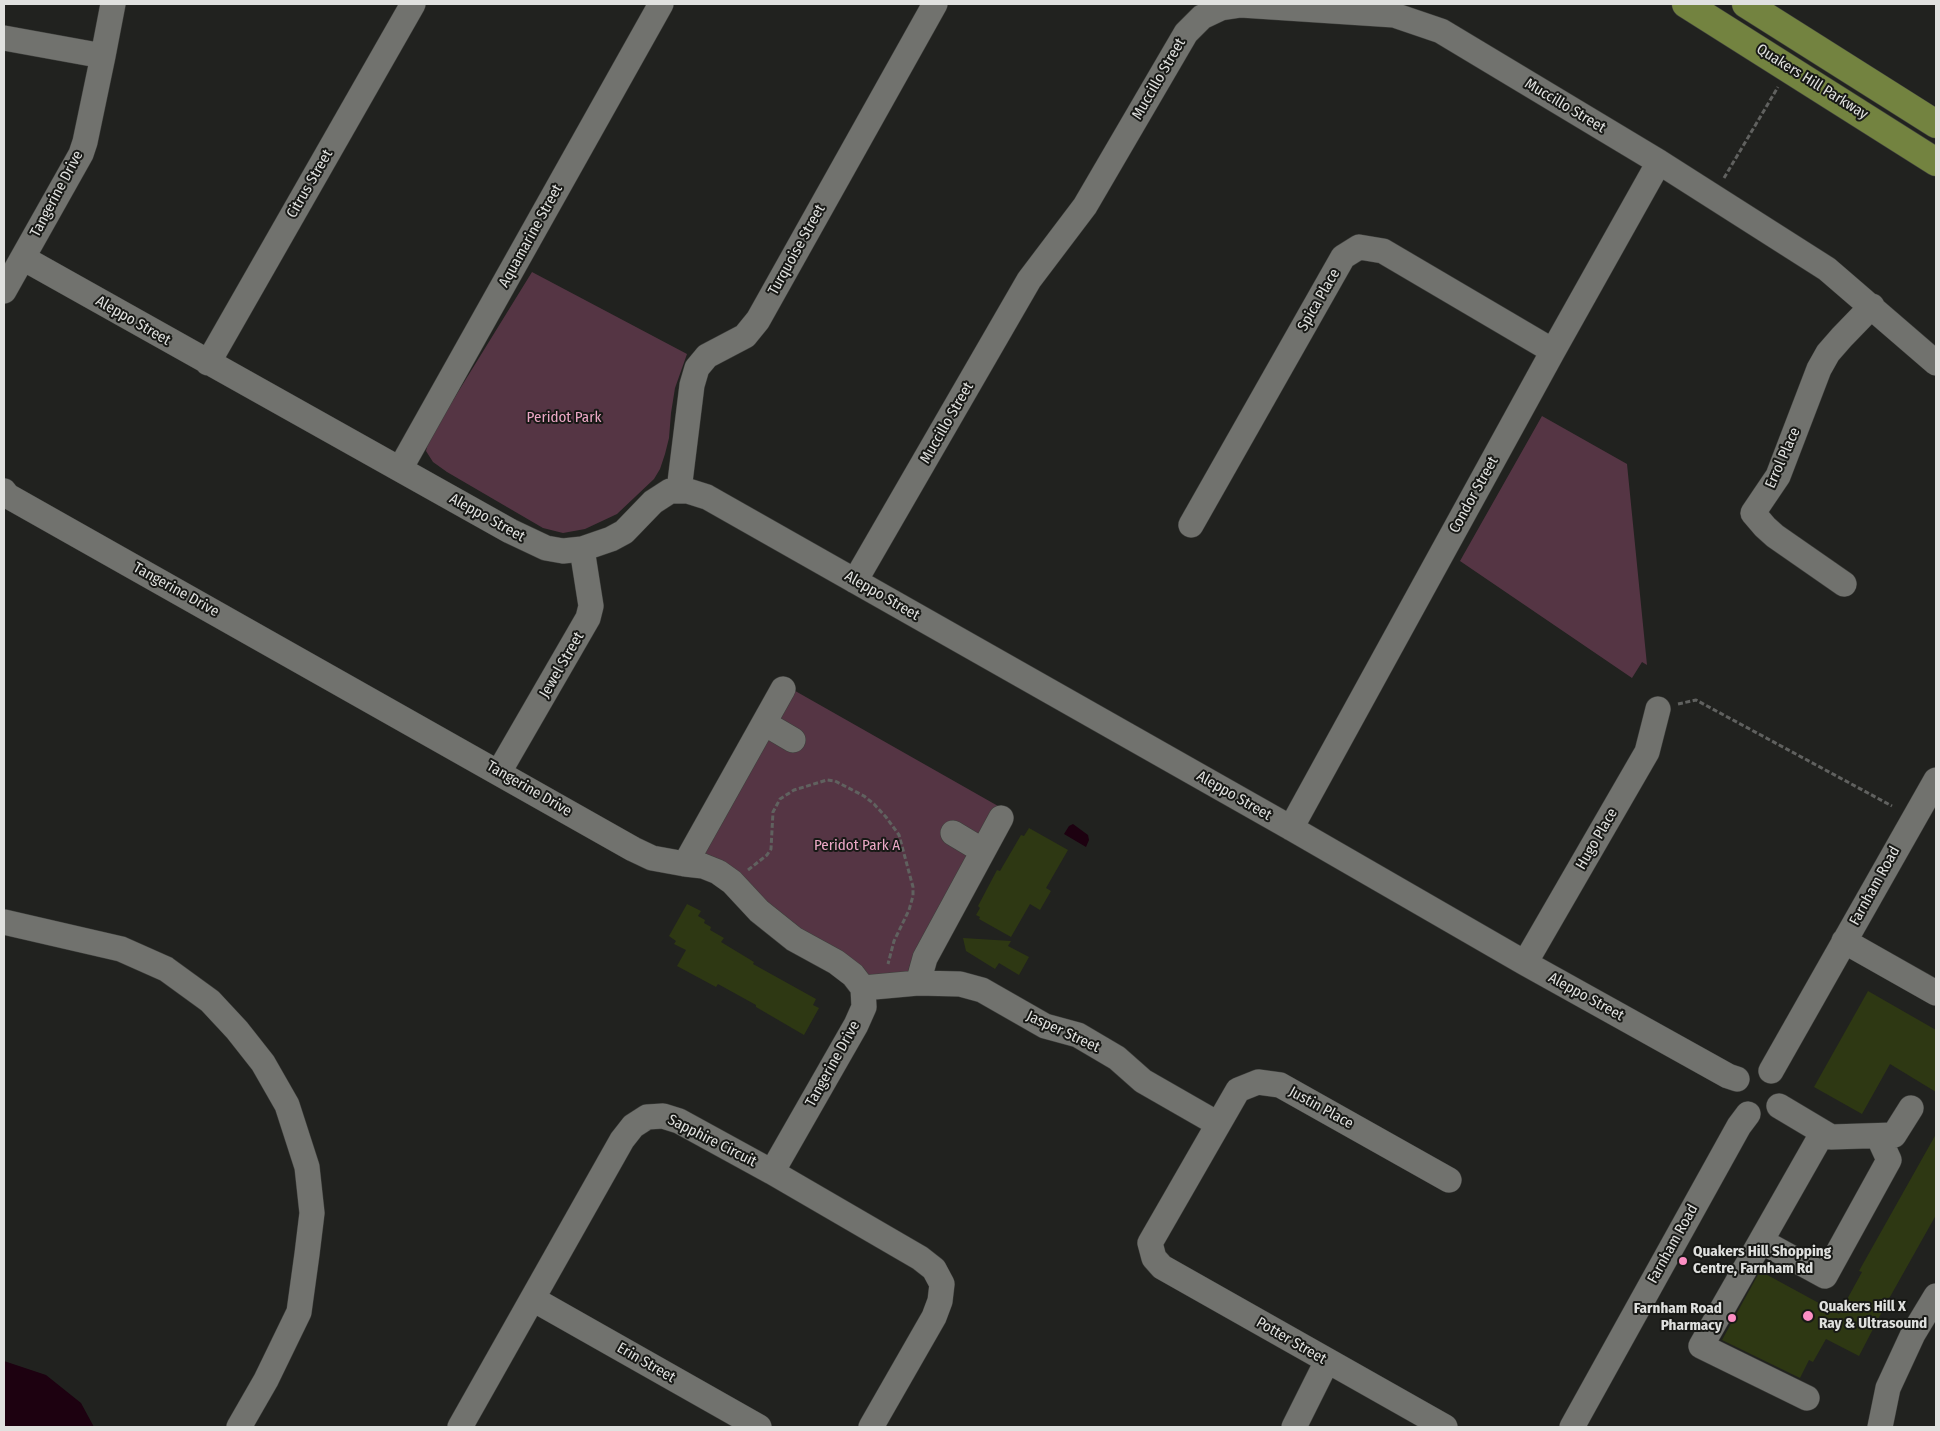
<!DOCTYPE html>
<html>
<head>
<meta charset="utf-8">
<style>
  body { margin:0 }
  #map { position:relative; width:1940px; height:1431px; overflow:hidden; background:#21221f; font-family:"Fira Sans Condensed",sans-serif }
  canvas { display:block }
  .frame { position:absolute; inset:0; border:5px solid #e0e1df; pointer-events:none }
</style>
</head>
<body>
<div id="map">
<canvas width="1940" height="1431"></canvas>
<div class="frame"></div>
</div>
<script>
const context = document.querySelector('canvas').getContext('2d');
context.lineJoin = 'round';
function fill(path, color) {
  context.fillStyle = color;
  context.fill(path, 'evenodd');
}
function shape(rows) {
  const path = new Path2D();
  for (const r of rows) {
    path.moveTo(r[0], r[1]);
    for (let i = 2; i < r.length; i += 2) path.lineTo(r[i], r[i + 1]);
  }
  return path;
}
function strokePath(path, color, width, dash) {
  context.strokeStyle = color;
  context.lineWidth = width;
  context.lineCap = dash ? 'butt' : 'round';
  context.setLineDash(dash || []);
  context.stroke(path);
}
function write(font, color, halo, rows, align = 'center') {
  context.font = font + ' "Fira Sans Condensed",sans-serif';
  context.lineWidth = 4;
  context.setLineDash([]);
  context.textBaseline = 'middle';
  context.strokeStyle = halo;
  context.fillStyle = color;
  for (const [text, x, y, turn = 0] of rows) {
    context.save();
    context.translate(x, y);
    context.rotate((+turn || 0) * Math.PI / 180);
    context.textAlign = isNaN(turn) ? turn : align;
    if (halo) context.strokeText(text, 0, 0);
    context.fillText(text, 0, 0);
    context.restore();
  }
}
const green = shape([
  [532,272,687,354,675,388,671,413,669,438,665,454,660,469,654,479,617,514,585,529,563,533,543,528,447,472,433,462,426,451,429,439],
  [1542,416,1627,464,1647,665,1642,662,1632,678,1460,561],
  [790,688,998,806,910,965,906,978,872,978,818,944,705,857,703,844]
]);
const water = shape([
  [1073,824,1088,835,1089,840,1086,847,1064,834,1069,826],
  [4,1361,46,1375,81,1403,94,1427,4,1427]
]);
const building = shape([
  [1029,828,1068,850,1046,888,1051,891,1040,910,1030,904,1011,937,979,919,980,917,976,915,980,908,978,906,997,870,1000,871,1021,835,1024,836],
  [687,904,701,911,698,916,705,920,704,923,711,927,710,930,724,938,721,942,754,962,753,964,816,999,813,1005,819,1008,804,1035,756,1007,756,1005,718,984,716,987,677,966,686,950,674,944,676,941,669,936],
  [963,938,1011,941,1008,946,1029,957,1019,975,999,963,995,969,966,951],
  [1868,991,1936,1030,1936,1092,1890,1064,1862,1114,1814,1087],
  [1936,1134,1936,1215,1886,1304,1859,1356,1826,1339,1813,1362,1809,1360,1800,1378,1722,1340,1760,1271,1839,1314,1862,1272,1859,1271]
]);
const path = shape([
  [1724,178,1778,87],
  [1678,704,1696,700,1892,806],
  [748,870,767,855,771,849,773,812,780,799,794,790,827,780,835,781,864,796,874,804,886,817,899,835,913,887,913,896,909,910,894,941,888,964]
]);
const minor = shape([
  [4,38,103,56],
  [23,258,510,531,546,548,563,551,582,549,611,539,624,532,653,502,670,491,688,491,707,497,1291,828,1525,963,1728,1076,1737,1079],
  [4,291,81,154,85,142,103,56,113,4],
  [208,363,413,4],
  [400,469,661,4],
  [679,490,692,385,697,368,707,356,745,336,758,320,935,4],
  [4,491,8,496,633,849,652,858,685,864,703,866,718,872,732,882,759,911,794,939,836,962,853,975,863,988,864,1007,856,1025,772,1172],
  [1191,525,1343,257,1359,247,1383,251,1553,351],
  [855,581,1029,280,1085,206,1186,33,1202,17,1221,8,1241,5,1394,15,1441,31,1659,162,1827,269,1936,363],
  [1844,584,1775,536,1765,527,1753,513,1778,476,1819,369,1828,353,1842,337,1872,306],
  [764,723,793,740],
  [499,772,588,618,591,606,582,549],
  [1291,828,1553,351,1659,162],
  [953,833,983,851],
  [685,864,783,689],
  [4,922,121,949,166,969,210,1001,237,1030,263,1063,287,1105,307,1167,312,1213,307,1254,299,1312,266,1380,239,1427],
  [1844,941,1936,993],
  [1525,963,1647,752,1658,709],
  [918,983,925,958,1001,818],
  [863,988,918,983,960,984,982,990,1045,1026,1078,1035,1117,1058,1143,1081,1218,1124],
  [1771,1071,1936,780],
  [1779,1106,1831,1137,1894,1135,1911,1108],
  [1823,1132,1761,1241,1825,1276,1889,1160,1878,1136],
  [1761,1241,1701,1346,1807,1398],
  [533,1299,759,1427],
  [460,1427,622,1140,633,1126,647,1117,663,1116,679,1121,772,1172,920,1258,934,1269,942,1284,940,1301,934,1317,871,1427],
  [1294,1427,1327,1361],
  [1445,1427,1162,1267,1154,1258,1150,1243,1238,1090,1258,1082,1280,1085,1449,1180],
  [1572,1427,1739,1126,1748,1114],
  [1880,1427,1888,1388,1913,1334,1936,1296]
]);
const major = shape([
  [1686,4,1936,162],
  [1746,4,1936,124]
]);
const markers = [
  [1683,1261,5,"#fc8fc3"],
  [1808,1316,6,"#fc8fc3"],
  [1732,1318,5,"#fc8fc3"]
];
const streetNames = [
  ["Muccillo Street",1159,79,-60],
  ["Quakers Hill Parkway",1812,82,32],
  ["Muccillo Street",1565,106,31],
  ["Citrus Street",310,184,-60],
  ["Tangerine Drive",57,194,-62],
  ["Aquamarine Street",531,236,-61],
  ["Turquoise Street",797,250,-61],
  ["Spica Place",1319,300,-60],
  ["Aleppo Street",133,321,30],
  ["Muccillo Street",947,423,-60],
  ["Errol Place",1783,458,-66],
  ["Condor Street",1474,495,-61],
  ["Aleppo Street",487,518,29],
  ["Tangerine Drive",176,590,29],
  ["Aleppo Street",882,596,30],
  ["Jewel Street",562,665,-60],
  ["Tangerine Drive",529,789,30],
  ["Aleppo Street",1234,796,30],
  ["Hugo Place",1597,839,-60],
  ["Farnham Road",1875,886,-61],
  ["Aleppo Street",1586,997,29],
  ["Jasper Street",1063,1032,25],
  ["Tangerine Drive",833,1064,-61],
  ["Justin Place",1321,1108,29],
  ["Sapphire Circuit",712,1141,27],
  ["Farnham Road",1673,1244,-61],
  ["Potter Street",1291,1341,30],
  ["Erin Street",646,1363,30]
];
const parkNames = [
  ["Peridot Park",564,418],
  ["Peridot Park A",857,846]
];
const poiNames = [
  ["Quakers Hill Shopping",1693,1252],
  ["Centre, Farnham Rd",1693,1269],
  ["Quakers Hill X",1819,1307],
  ["Ray & Ultrasound",1819,1324],
  ["Farnham Road",1722,1309,"right"],
  ["Pharmacy",1722,1326,"right"]
];
fill(green, '#553544');
fill(water, '#1d0110');
fill(building, '#2e3813');
strokePath(minor, '#3e3f3c', 26);
strokePath(major, '#3e3f3c', 29);
strokePath(path, '#60615f', 3, [5, 2.5]);
strokePath(minor, '#71726e', 25);
strokePath(major, '#738340', 28);
for (const [x, y, r, color] of markers) {
  const dot = new Path2D();
  dot.arc(x, y, r, 0, 2 * Math.PI);
  context.fillStyle = color;
  context.fill(dot);
  strokePath(dot, '#181916', 2);
}
write('15px', '#e0e1df', '#181916', streetNames);
write('15px', '#eca8c6', '#181916', parkNames);
write('bold 15px', '#e0e1df', '#181916', poiNames, 'left');
</script>
</body>
</html>
